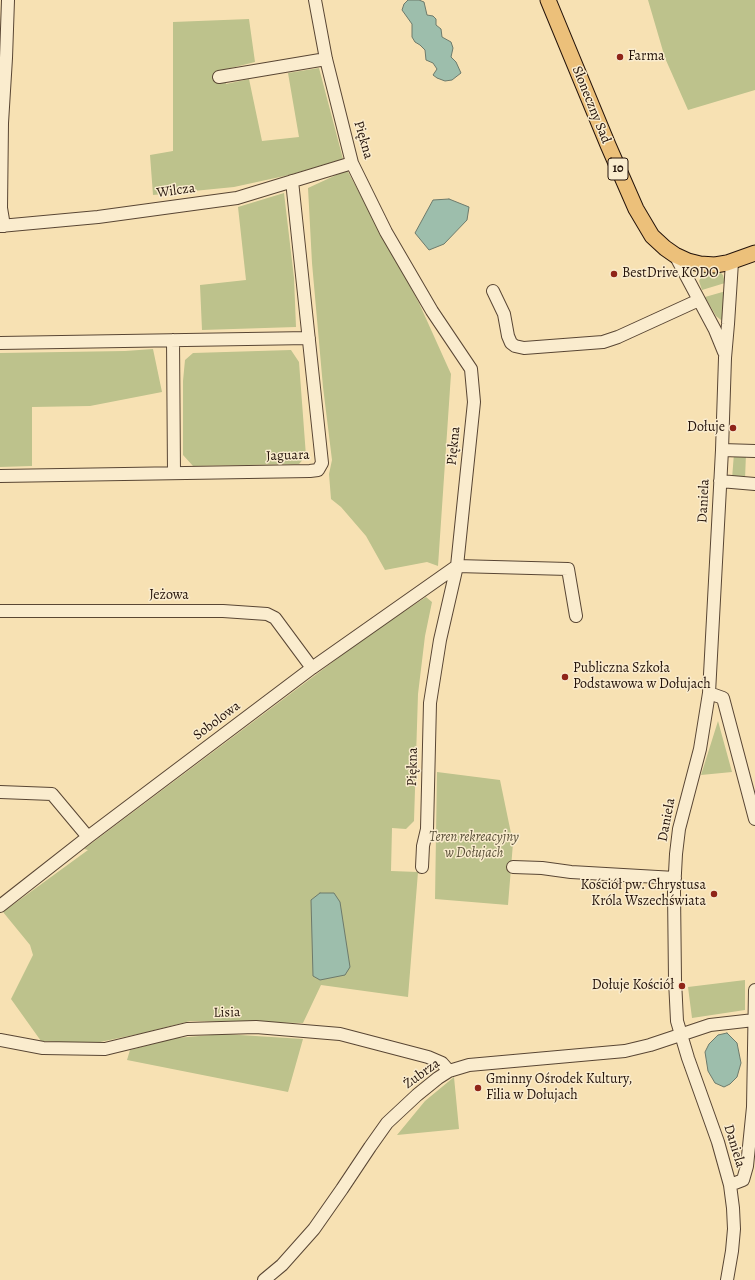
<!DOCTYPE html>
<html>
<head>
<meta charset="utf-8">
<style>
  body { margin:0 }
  canvas { display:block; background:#f7e1b3 }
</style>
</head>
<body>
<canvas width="755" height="1280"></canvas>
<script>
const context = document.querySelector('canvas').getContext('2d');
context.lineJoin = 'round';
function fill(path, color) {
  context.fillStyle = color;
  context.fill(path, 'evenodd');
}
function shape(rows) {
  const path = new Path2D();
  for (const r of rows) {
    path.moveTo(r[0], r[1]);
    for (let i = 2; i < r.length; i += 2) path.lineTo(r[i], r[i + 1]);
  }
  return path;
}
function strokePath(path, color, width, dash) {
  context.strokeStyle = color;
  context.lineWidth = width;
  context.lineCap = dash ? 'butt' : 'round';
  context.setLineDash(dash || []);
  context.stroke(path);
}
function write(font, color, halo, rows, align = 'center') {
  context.font = font + ' Alegreya,serif';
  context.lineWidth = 3;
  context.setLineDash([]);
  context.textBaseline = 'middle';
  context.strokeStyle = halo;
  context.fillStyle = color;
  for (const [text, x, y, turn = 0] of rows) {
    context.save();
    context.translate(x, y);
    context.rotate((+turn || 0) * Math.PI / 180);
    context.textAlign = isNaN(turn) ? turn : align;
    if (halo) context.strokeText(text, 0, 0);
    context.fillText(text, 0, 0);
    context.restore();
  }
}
const green = shape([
  [648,0,755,0,755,90,688,110,665,58],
  [249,19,255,62,223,70,226,84,249,79,262,141,299,137,288,73,319,68,343,159,289,175,234,187,153,195,150,155,173,151,173,22],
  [347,170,419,303,451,374,438,566,427,562,385,570,366,536,341,507,331,499,329,474,332,460,323,387,312,263,308,188],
  [284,193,294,278,296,327,202,330,200,285,246,280,238,207],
  [708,271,713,271,720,272,723,275,725,283,702,290,699,281,702,275],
  [726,291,723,318,721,320,716,316,705,297],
  [153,349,162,392,90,406,32,407,32,466,0,467,0,353,125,351],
  [291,350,299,362,306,456,299,464,193,466,183,455,183,381,185,360,193,353],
  [734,453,746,453,745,480,732,479],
  [426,597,432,602,425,636,418,694,414,821,406,829,392,828,391,871,418,872,408,997,321,985,303,1023,190,1021,143,1033,100,1042,57,1042,41,1041,11,999,33,955,30,945,3,912,88,850,84,849,370,634],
  [718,721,732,772,701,775],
  [437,772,500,780,513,843,508,905,435,899],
  [745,980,745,1010,692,1018,688,987],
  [224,1034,303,1039,288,1092,127,1060,130,1050,176,1038],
  [454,1077,459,1129,397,1135,425,1101]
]);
const water = shape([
  [408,0,419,0,424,2,427,15,433,16,436,19,436,25,441,29,442,37,451,42,453,48,451,57,456,62,461,73,452,80,445,81,437,78,433,75,437,69,433,63,426,60,425,50,420,45,415,42,412,37,412,24,402,10,404,4,408,0],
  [449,199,469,207,467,220,444,244,429,250,415,233,433,200,449,199],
  [320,893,334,893,340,902,350,967,345,975,320,980,313,976,311,900,320,893],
  [727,1033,737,1043,741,1063,737,1077,730,1084,724,1087,715,1083,708,1071,705,1052,709,1044,718,1035,727,1033]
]);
const minor = shape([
  [315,0,326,59,352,163,386,232,432,311,471,369,474,402,457,566,440,640,430,703,427,829,423,846,422,867],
  [219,77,326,59],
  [0,226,98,217,237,198,352,163],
  [4,226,1,208,2,123,6,58,8,0],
  [675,255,715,330,724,352],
  [493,291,504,314,508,336,511,343,515,346,524,348,603,342,618,337,699,300],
  [173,340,174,473],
  [0,343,309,338],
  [722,450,755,451],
  [0,476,310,471,318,470,322,463,292,181],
  [720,481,755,484],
  [457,566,568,569,576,616],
  [0,611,223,611,267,614,275,618,312,668],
  [709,693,723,698,755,819],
  [0,792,52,794,88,837],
  [513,867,542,868,571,872,675,878],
  [0,906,88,837,312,668,457,566],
  [0,1040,43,1048,105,1049,187,1029,256,1027,340,1034,428,1057,442,1063,449,1071],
  [730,1185,743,1180,747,1166,753,1107,755,990],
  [264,1280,282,1265,314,1229,342,1189,370,1147,387,1123,417,1095,438,1078,449,1071,469,1065,625,1051,650,1045,710,1025,754,1020],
  [727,1280,732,1251,734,1229,733,1208,730,1185,718,1142,688,1058,677,1021,675,980,674,892,676,854,679,829,700,749,709,693,722,450,725,358,728,324,732,262]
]);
const major = shape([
  [548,0,608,145,636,209,652,236,665,248,675,255,688,261,700,264,715,265,727,263,755,253]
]);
const markers = [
  [620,57,4,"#8f2418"],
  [614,274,4,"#8f2418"],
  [733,428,4,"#8f2418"],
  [565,677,4,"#8f2418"],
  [714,894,4,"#8f2418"],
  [682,986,4,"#8f2418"],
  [478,1088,4,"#8f2418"]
];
const shields = [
  [618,169,20]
];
const shieldNames = [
  ["10",618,169]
];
const poiNames = [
  ["Farma",628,57],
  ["BestDrive KODO",622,274],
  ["Dołuje",725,428,"right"],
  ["Publiczna Szkoła",573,669],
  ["Podstawowa w Dołujach",573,685],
  ["Kościół pw. Chrystusa",706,886,"right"],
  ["Króla Wszechświata",706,902,"right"],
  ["Dołuje Kościół",674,986,"right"],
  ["Gminny Ośrodek Kultury,",486,1080],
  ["Filia w Dołujach",486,1096]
];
const streetNames = [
  ["Słoneczny Sad",591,105,68],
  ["Piękna",363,140,74],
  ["Wilcza",176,191,-8],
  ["Piękna",454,446,-84],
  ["Jaguara",288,456,-2],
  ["Daniela",704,501,-87],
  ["Jeżowa",169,596],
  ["Sobolowa",217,721,-37],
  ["Piękna",413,767,-89],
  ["Daniela",667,820,-79],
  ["Lisia",227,1013,-1],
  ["Żubrza",422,1074,-36],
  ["Daniela",734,1146,73]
];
const parkNames = [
  ["Teren rekreacyjny",474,838],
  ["w Dołujach",474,854]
];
fill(green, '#bdc28c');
fill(water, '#9dbeac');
strokePath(water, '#6d7a6b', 1);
strokePath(minor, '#594634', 14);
strokePath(major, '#24130a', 17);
strokePath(minor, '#faecce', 12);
strokePath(major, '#ecc07a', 15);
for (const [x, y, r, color] of markers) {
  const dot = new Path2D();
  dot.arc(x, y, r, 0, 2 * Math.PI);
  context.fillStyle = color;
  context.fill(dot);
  strokePath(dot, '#faecce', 1.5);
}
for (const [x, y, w] of shields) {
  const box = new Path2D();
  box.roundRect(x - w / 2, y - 11, w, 22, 3);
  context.fillStyle = '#faecce';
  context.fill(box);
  strokePath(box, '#24130a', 1);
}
write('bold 13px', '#24130a', null, shieldNames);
write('14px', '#24130a', '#faecce', poiNames, 'left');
write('14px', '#24130a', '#faecce', streetNames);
write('italic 14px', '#5a5038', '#faecce', parkNames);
</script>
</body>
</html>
